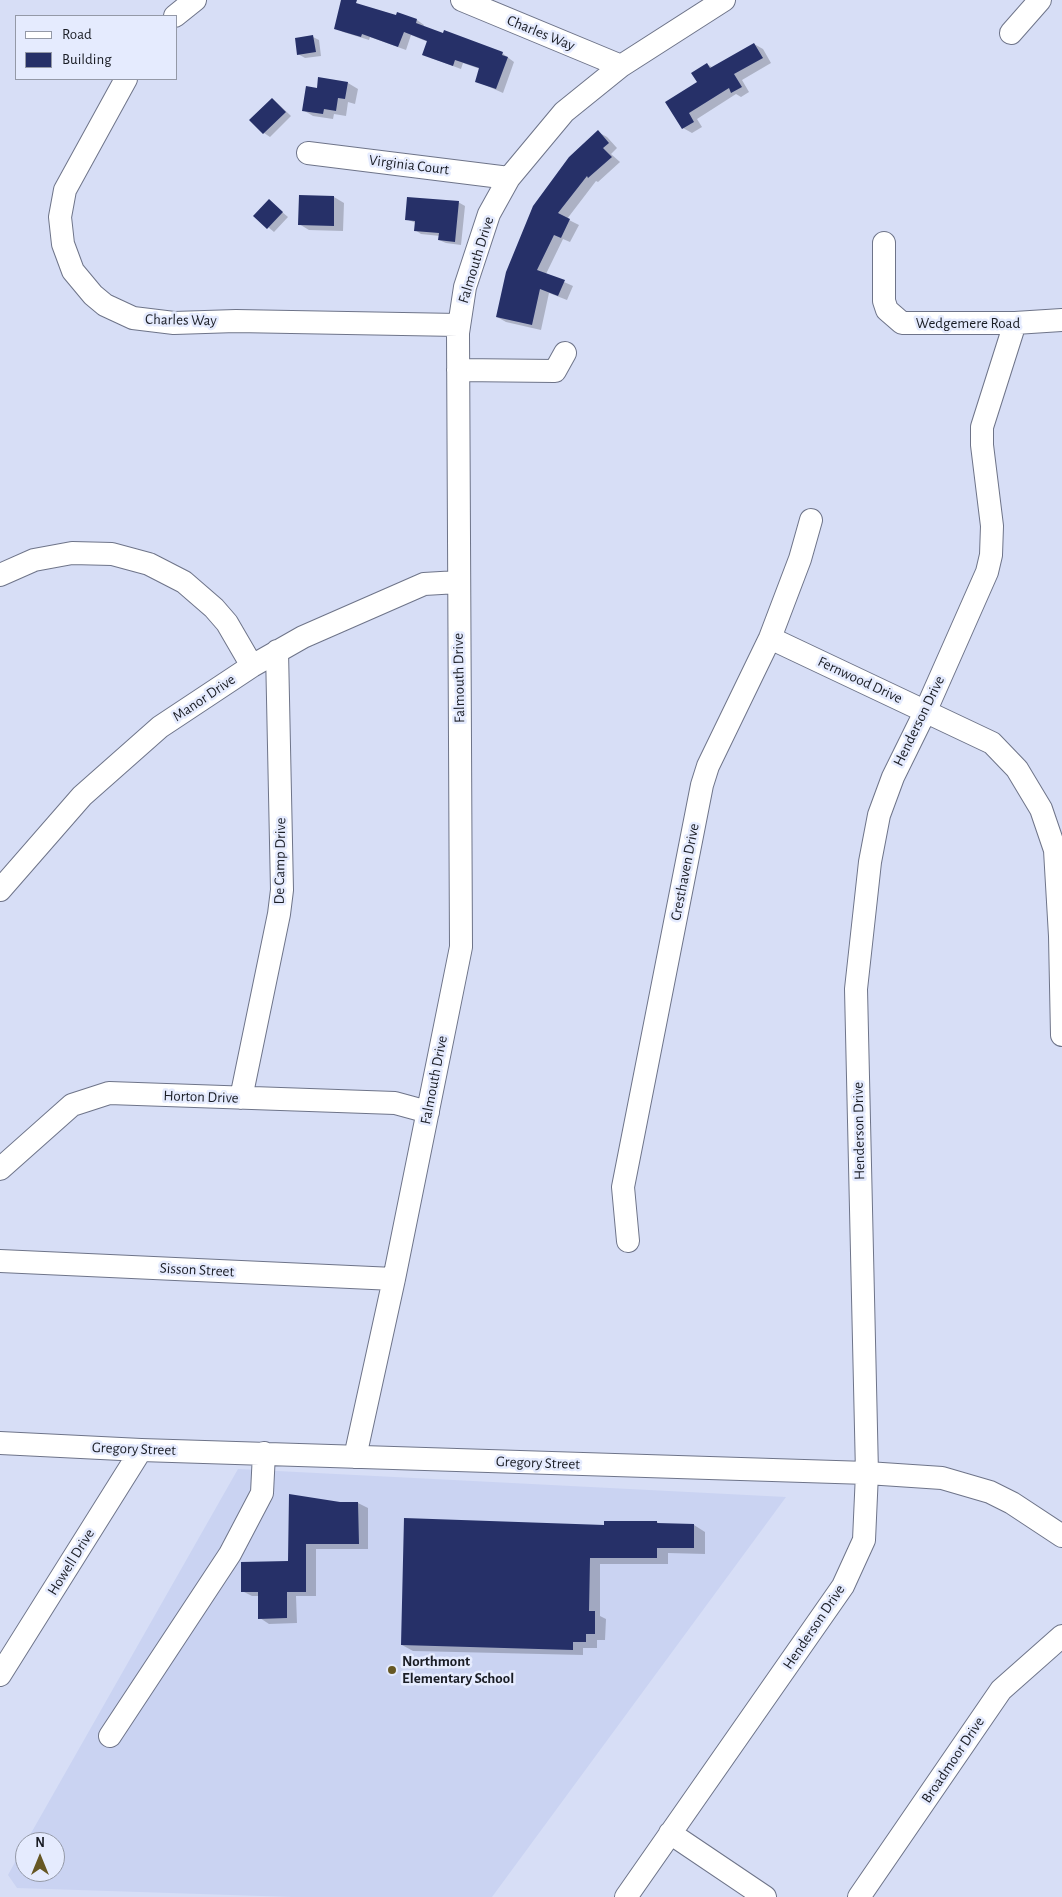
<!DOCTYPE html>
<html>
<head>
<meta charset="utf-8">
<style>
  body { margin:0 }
  #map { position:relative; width:1062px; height:1897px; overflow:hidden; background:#d7def6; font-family:"Alegreya Sans",sans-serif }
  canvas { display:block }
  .legend { position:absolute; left:15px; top:15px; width:162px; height:65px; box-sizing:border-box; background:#e5ebfe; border:1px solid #9499a7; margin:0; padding:6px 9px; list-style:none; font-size:15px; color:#1a1d25 }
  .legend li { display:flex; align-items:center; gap:10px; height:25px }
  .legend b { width:25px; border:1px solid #9499a7 }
  .north { position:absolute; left:15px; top:1832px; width:50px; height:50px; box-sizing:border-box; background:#e5ebfe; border:1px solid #9499a7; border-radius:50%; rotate:0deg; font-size:14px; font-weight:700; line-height:20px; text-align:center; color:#1a1d25 }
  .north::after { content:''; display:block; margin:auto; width:18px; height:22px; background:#665724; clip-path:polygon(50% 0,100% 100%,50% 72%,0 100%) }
</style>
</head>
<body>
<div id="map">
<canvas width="1062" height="1897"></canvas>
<ul class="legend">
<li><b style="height:6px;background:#fff"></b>Road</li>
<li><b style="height:14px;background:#263068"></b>Building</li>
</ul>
<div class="north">N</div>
</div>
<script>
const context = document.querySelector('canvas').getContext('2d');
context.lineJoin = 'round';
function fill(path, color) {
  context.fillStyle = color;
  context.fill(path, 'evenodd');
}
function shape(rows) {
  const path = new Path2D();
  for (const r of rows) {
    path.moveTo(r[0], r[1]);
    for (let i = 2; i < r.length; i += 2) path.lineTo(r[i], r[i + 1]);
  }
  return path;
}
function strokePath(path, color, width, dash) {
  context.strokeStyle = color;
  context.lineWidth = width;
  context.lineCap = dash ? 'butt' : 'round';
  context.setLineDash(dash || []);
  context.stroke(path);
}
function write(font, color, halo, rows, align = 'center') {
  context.font = font + ' "Alegreya Sans",sans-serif';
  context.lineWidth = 5;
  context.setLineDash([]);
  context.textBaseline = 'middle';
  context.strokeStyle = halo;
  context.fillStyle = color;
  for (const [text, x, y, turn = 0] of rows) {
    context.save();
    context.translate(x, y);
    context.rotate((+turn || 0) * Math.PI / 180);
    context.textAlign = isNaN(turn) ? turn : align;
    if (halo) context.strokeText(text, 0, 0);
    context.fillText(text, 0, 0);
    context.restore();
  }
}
const built = shape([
  [238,1469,786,1497,492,1897,292,1897,17,1888,8,1875,25,1844,25,1872,55,1872,55,1842,26,1842]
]);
const shadow = shape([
  [342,0,397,16,398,14,417,20,424,25,423,27,502,53,514,62,503,93,476,81,480,69,463,63,461,69,431,58,428,42,411,35,406,50,370,37,369,40,343,32,336,28],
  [313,37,319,40,321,56,305,58,298,54],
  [754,44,763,49,771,63,742,80,749,92,741,97,736,94,697,119,702,127,692,133,683,128,667,103,699,82,707,64,713,68],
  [348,83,358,89,355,104,348,102,346,116,334,114,333,119,313,116,303,110,318,89],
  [273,99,291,116,270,137,264,133],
  [598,132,607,137,617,148,611,154,620,162,598,182,596,181,567,219,579,225,570,242,563,239,546,274,573,286,567,300,549,293,541,330,506,322,497,317],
  [334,197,344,203,343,231,309,230,299,224],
  [269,201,288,217,274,232,255,216],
  [458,202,465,206,461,245,446,243,439,240,440,236,421,234,415,230,416,223,406,219],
  [340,1503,358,1503,368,1508,368,1549,316,1549,316,1596,296,1596,297,1623,269,1624,260,1618,259,1596,252,1596,242,1591,242,1562,289,1562],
  [657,1522,661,1525,694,1525,705,1532,705,1554,668,1553,668,1564,600,1564,600,1616,606,1619,605,1640,597,1640,597,1648,583,1648,583,1655,413,1651,402,1645,606,1526]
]);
const building = shape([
  [341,0,357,0,356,3,396,15,397,12,417,19,416,23,443,33,444,30,503,52,502,55,508,57,496,89,475,82,479,68,455,60,453,66,422,55,427,41,404,32,398,47,362,34,361,37,334,29],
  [313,35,316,52,297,55,295,38],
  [754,43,763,58,734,74,742,87,731,93,729,88,689,113,694,122,682,129,665,102,697,82,691,73,707,63,710,68],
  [318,77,348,82,345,99,338,98,336,111,324,109,323,114,302,111,306,86,317,88],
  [272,98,286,112,263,134,249,120],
  [598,130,609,143,603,148,612,157,588,178,587,176,558,213,570,219,561,238,554,235,537,270,565,280,558,296,540,289,532,325,496,317,506,272,533,206,569,157],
  [299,195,334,196,334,226,298,225],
  [407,197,459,201,455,242,438,240,439,233,414,231,415,221,405,220],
  [269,199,283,212,267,229,253,216],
  [289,1494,340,1502,358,1502,359,1544,306,1544,306,1592,287,1592,287,1618,258,1619,258,1592,241,1592,241,1562,288,1561],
  [404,1518,604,1525,604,1521,657,1521,657,1523,694,1524,694,1548,657,1548,657,1558,590,1558,589,1611,595,1611,595,1634,586,1634,586,1642,573,1642,573,1650,401,1645]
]);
const minor = shape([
  [462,0,621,66],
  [175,16,195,0],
  [1011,33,1040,0],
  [126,79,65,190,60,217,63,244,73,271,93,295,105,305,133,318,174,323,236,321,458,325],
  [308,153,509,178],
  [884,243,884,301,887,310,902,323,1015,323,1062,320],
  [458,370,555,371,565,353],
  [0,575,34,560,72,553,112,554,149,564,184,582,214,608,227,623,252,666],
  [770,638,992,743,1017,769,1041,809,1055,850,1060,936,1062,1035],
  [0,890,82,796,160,727,252,666,303,637,424,584,458,582],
  [241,1098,279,914,282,890,277,651],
  [0,1169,72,1105,109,1093,395,1103,428,1112],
  [628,1241,623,1187,702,785,708,766,770,638,800,559,811,520],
  [0,1261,394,1279],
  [0,1443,141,1450,867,1473,942,1478,990,1492,1012,1503,1062,1536],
  [355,1457,394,1279,461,947,458,333,465,287,489,214,509,178,564,112,621,66,724,0],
  [0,1675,141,1450],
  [110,1736,230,1554,262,1493,264,1453],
  [670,1833,765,1897],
  [626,1897,843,1586,864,1540,867,1473,856,989,870,862,879,815,893,777,926,710,987,572,991,555,992,526,982,445,982,427,1015,323],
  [859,1897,1001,1690,1062,1636]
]);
const markers = [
  [392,1670,5,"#665724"]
];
const streetNames = [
  ["Charles Way",541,33,22],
  ["Virginia Court",409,165,7],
  ["Falmouth Drive",476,260,-73],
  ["Charles Way",181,320,1],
  ["Wedgemere Road",968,323],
  ["Falmouth Drive",459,678,-91],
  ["Fernwood Drive",860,680,25],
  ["Manor Drive",204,698,-34],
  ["Henderson Drive",919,721,-64],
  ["De Camp Drive",280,861,-89],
  ["Cresthaven Drive",685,872,-79],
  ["Falmouth Drive",434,1080,-79],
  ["Horton Drive",201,1097,2],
  ["Henderson Drive",859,1131,-91],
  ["Sisson Street",197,1270,3],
  ["Gregory Street",134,1449,2],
  ["Gregory Street",538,1463,2],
  ["Howell Drive",71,1562,-58],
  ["Henderson Drive",814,1627,-56],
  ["Broadmoor Drive",953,1760,-56]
];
const poiNames = [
  ["Northmont",402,1661],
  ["Elementary School",402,1678]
];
fill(built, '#cad3f2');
fill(shadow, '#0003');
fill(building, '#263068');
strokePath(minor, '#6e7489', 24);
strokePath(minor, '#fff', 22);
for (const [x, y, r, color] of markers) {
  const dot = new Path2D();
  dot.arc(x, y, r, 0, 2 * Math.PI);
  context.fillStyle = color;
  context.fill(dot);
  strokePath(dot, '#e5ebfe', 2);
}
write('15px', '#1a1d25', '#e5ebfe', streetNames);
write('bold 15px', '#1a1d25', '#e5ebfe', poiNames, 'left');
</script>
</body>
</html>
